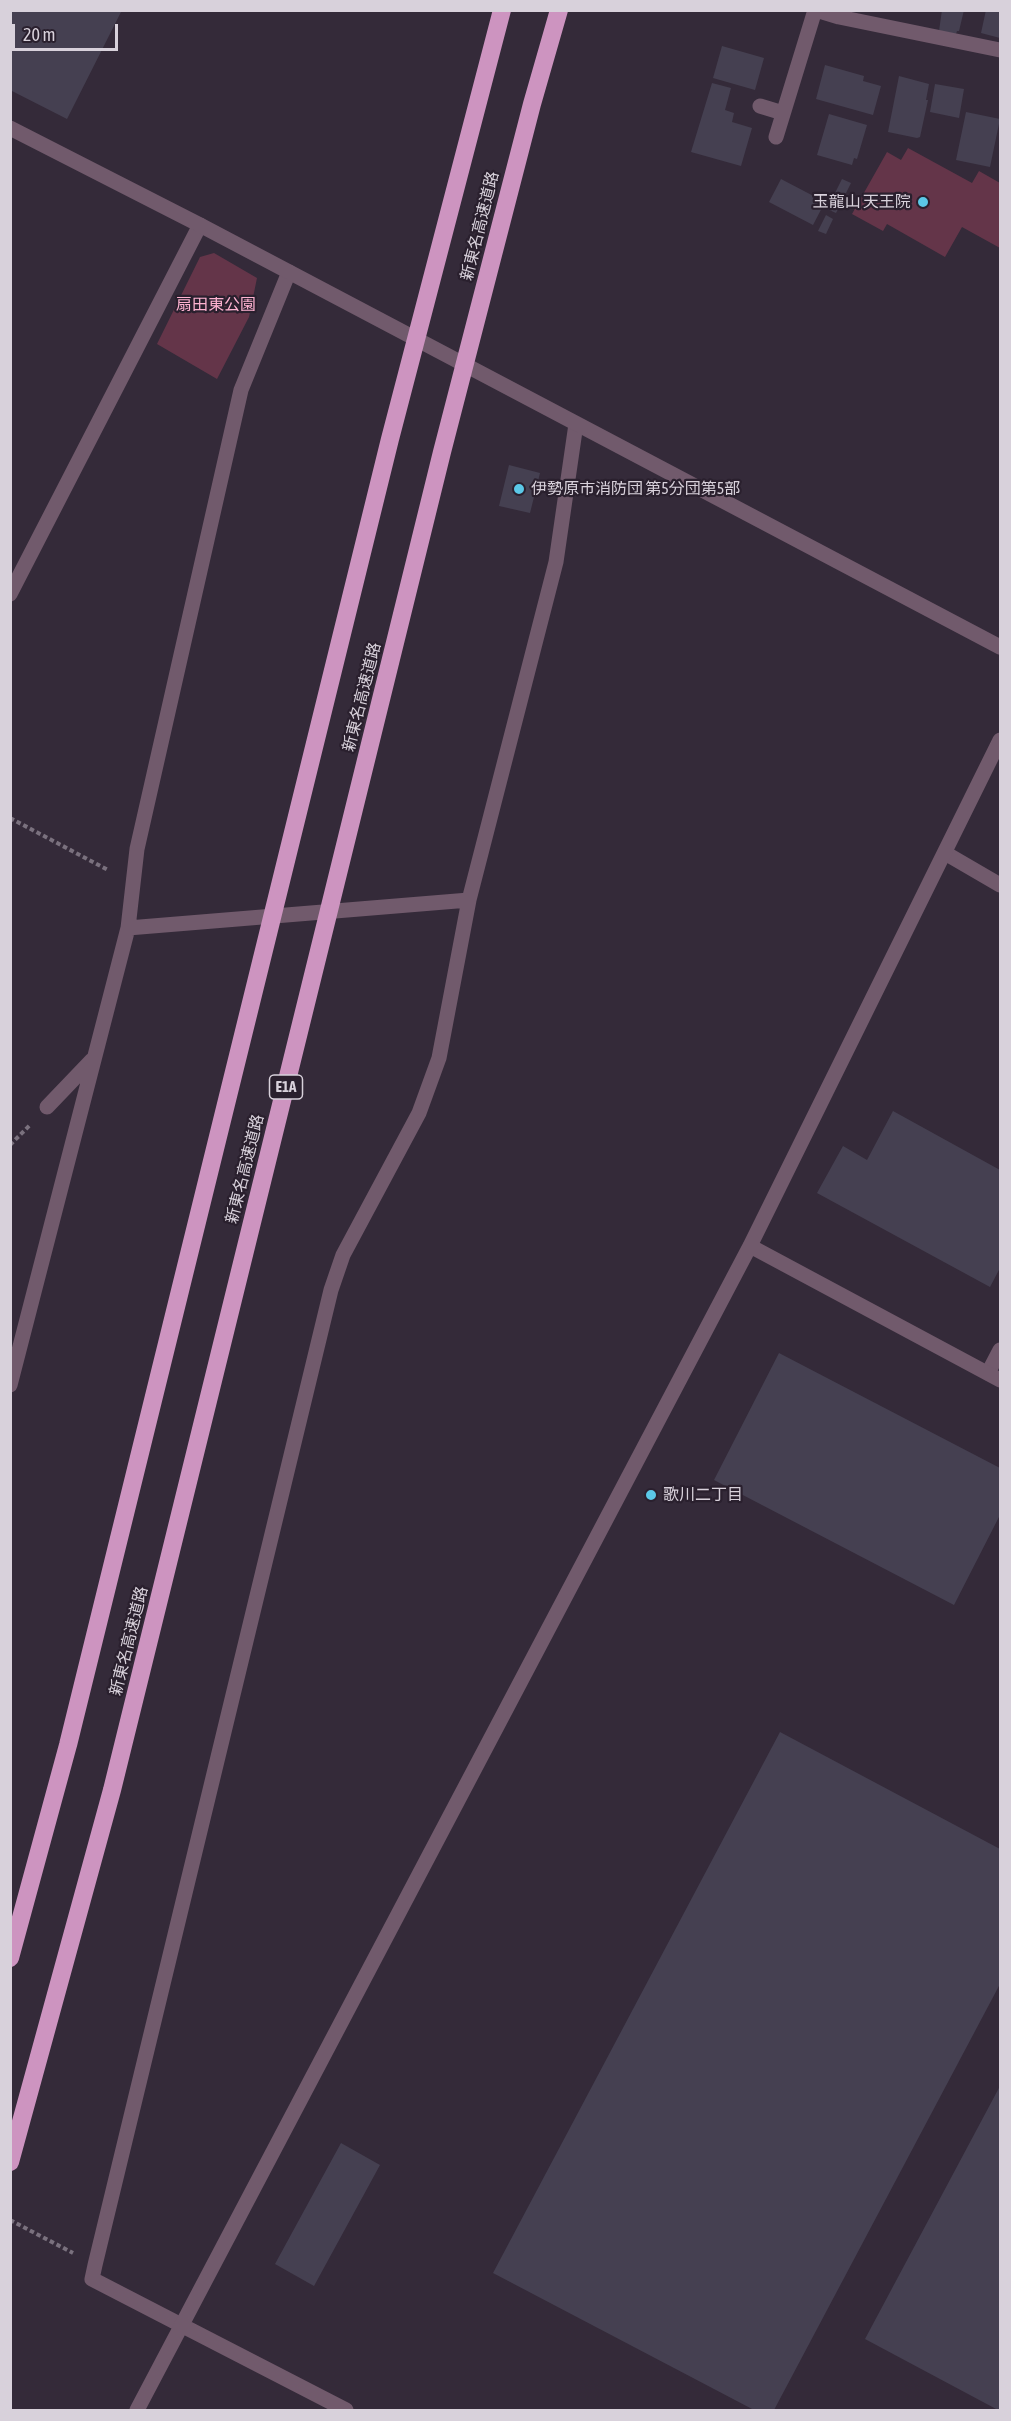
<!DOCTYPE html>
<html>
<head>
<meta charset="utf-8">
<style>
  body { margin:0 }
  #map { position:relative; width:1011px; height:2421px; overflow:hidden; background:#342a39; font-family:"Asap Condensed",sans-serif }
  canvas { display:block }
  .frame { position:absolute; inset:0; border:12px solid #d8d1db; pointer-events:none }
  .scale { position:absolute; left:12px; top:24px; width:106px; height:27px; box-sizing:border-box; border:3px solid #d8d1db; border-top:0; padding-left:8px; font-size:18px; line-height:21px; white-space:nowrap; color:#d8d1db; -webkit-text-stroke:4px #2a202e; paint-order:stroke }
</style>
</head>
<body>
<div id="map">
<canvas width="1011" height="2421"></canvas>
<div class="frame"></div>
<div class="scale">20 m</div>
</div>
<script>
const context = document.querySelector('canvas').getContext('2d');
context.lineJoin = 'round';
function fill(path, color) {
  context.fillStyle = color;
  context.fill(path, 'evenodd');
}
function shape(rows) {
  const path = new Path2D();
  for (const r of rows) {
    path.moveTo(r[0], r[1]);
    for (let i = 2; i < r.length; i += 2) path.lineTo(r[i], r[i + 1]);
  }
  return path;
}
function strokePath(path, color, width, dash) {
  context.strokeStyle = color;
  context.lineWidth = width;
  context.lineCap = dash ? 'butt' : 'round';
  context.setLineDash(dash || []);
  context.stroke(path);
}
function write(font, color, halo, rows, align = 'center') {
  context.font = font + ' "Asap Condensed","Noto Sans JP",sans-serif';
  context.lineWidth = 4.5;
  context.setLineDash([]);
  context.textBaseline = 'middle';
  context.strokeStyle = halo;
  context.fillStyle = color;
  for (const [text, x, y, turn = 0] of rows) {
    context.save();
    context.translate(x, y);
    context.rotate((+turn || 0) * Math.PI / 180);
    context.textAlign = isNaN(turn) ? turn : align;
    if (halo) context.strokeText(text, 0, 0);
    context.fillText(text, 0, 0);
    context.restore();
  }
}
const green = shape([
  [908,148,972,183,979,171,1000,183,1000,248,962,227,945,257,887,224,883,231,852,214,887,152,901,160],
  [214,253,257,278,249,317,217,379,157,344,200,257]
]);
const building = shape([
  [10,10,122,10,67,119,10,90],
  [942,10,964,10,959,31,957,31,956,34,939,31],
  [986,10,1000,10,1000,38,981,33],
  [722,46,764,58,755,90,713,78],
  [825,65,864,76,863,81,881,86,873,115,816,99],
  [899,76,929,84,926,100,928,100,920,137,917,138,888,132],
  [712,83,731,88,725,110,734,113,732,122,752,128,741,166,691,152],
  [935,84,964,89,959,118,930,112],
  [966,112,1000,119,990,167,956,160],
  [829,114,867,125,857,159,854,158,852,165,817,155],
  [781,179,825,202,813,225,769,202],
  [842,179,851,183,836,213,827,209],
  [826,215,833,219,826,234,818,231],
  [509,465,540,473,530,513,499,506],
  [893,1111,1000,1170,1000,1268,990,1287,817,1193,843,1146,867,1160],
  [779,1353,1000,1468,1000,1515,954,1605,714,1480],
  [780,1732,1000,1849,1000,1984,774,2410,754,2410,493,2273],
  [1000,2086,1000,2410,998,2410,865,2339],
  [341,2143,380,2165,314,2286,275,2264]
]);
const path = shape([
  [10,818,108,870],
  [10,1145,30,1125],
  [10,2220,73,2253]
]);
const minor = shape([
  [816,10,839,17,1000,50],
  [760,106,783,113],
  [776,137,815,10],
  [10,594,200,225],
  [945,853,1000,885],
  [128,928,469,900],
  [47,1107,92,1060],
  [988,1373,1000,1350],
  [10,1385,128,928,137,849,241,390,289,272],
  [183,2326,92,2279,95,2265,331,1290,343,1255,419,1113,439,1058,469,900,556,562,576,424]
]);
const tertiary = shape([
  [10,128,200,225,1000,647],
  [750,1246,1000,1380],
  [183,2326,346,2410],
  [137,2410,750,1246,1000,740]
]);
const motorwayBridge = shape([
  [10,1958,68,1745,390,439,502,10],
  [10,2162,112,1790,442,452,532,104,559,10]
]);
const markers = [
  [923,202,6,"#5bc8e7"],
  [519,489,6,"#5bc8e7"],
  [651,1495,6,"#5bc8e7"]
];
const shields = [
  [286,1087,33]
];
const shieldNames = [
  ["E1A",286,1087]
];
const poiNames = [
  ["玉龍山 天王院",911,202,"right"],
  ["伊勢原市消防団 第5分団第5部",531,489],
  ["歌川二丁目",663,1495]
];
const streetNames = [
  ["新東名高速道路",480,226,-76],
  ["新東名高速道路",362,697,-76],
  ["新東名高速道路",245,1169,-76],
  ["新東名高速道路",129,1641,-76]
];
const parkNames = [
  ["扇田東公園",216,305]
];
fill(green, '#643549');
fill(building, '#454051');
strokePath(path, '#7a717e', 4, [4.5, 3]);
strokePath(minor, '#715a6c', 15);
strokePath(tertiary, '#715a6c', 15);
strokePath(motorwayBridge, '#cd94c0', 18);
for (const [x, y, r, color] of markers) {
  const dot = new Path2D();
  dot.arc(x, y, r, 0, 2 * Math.PI);
  context.fillStyle = color;
  context.fill(dot);
  strokePath(dot, '#2a202e', 2);
}
for (const [x, y, w] of shields) {
  const box = new Path2D();
  box.roundRect(x - w / 2, y - 12, w, 24, 4.5);
  context.fillStyle = '#2a202e';
  context.fill(box);
  strokePath(box, '#d8d1db', 1.5);
}
write('bold 15px', '#d8d1db', null, shieldNames);
write('16px', '#d8d1db', '#2a202e', poiNames, 'left');
write('16px', '#d8d1db', '#2a202e', streetNames);
write('16px', '#feb3d1', '#2a202e', parkNames);
</script>
</body>
</html>
